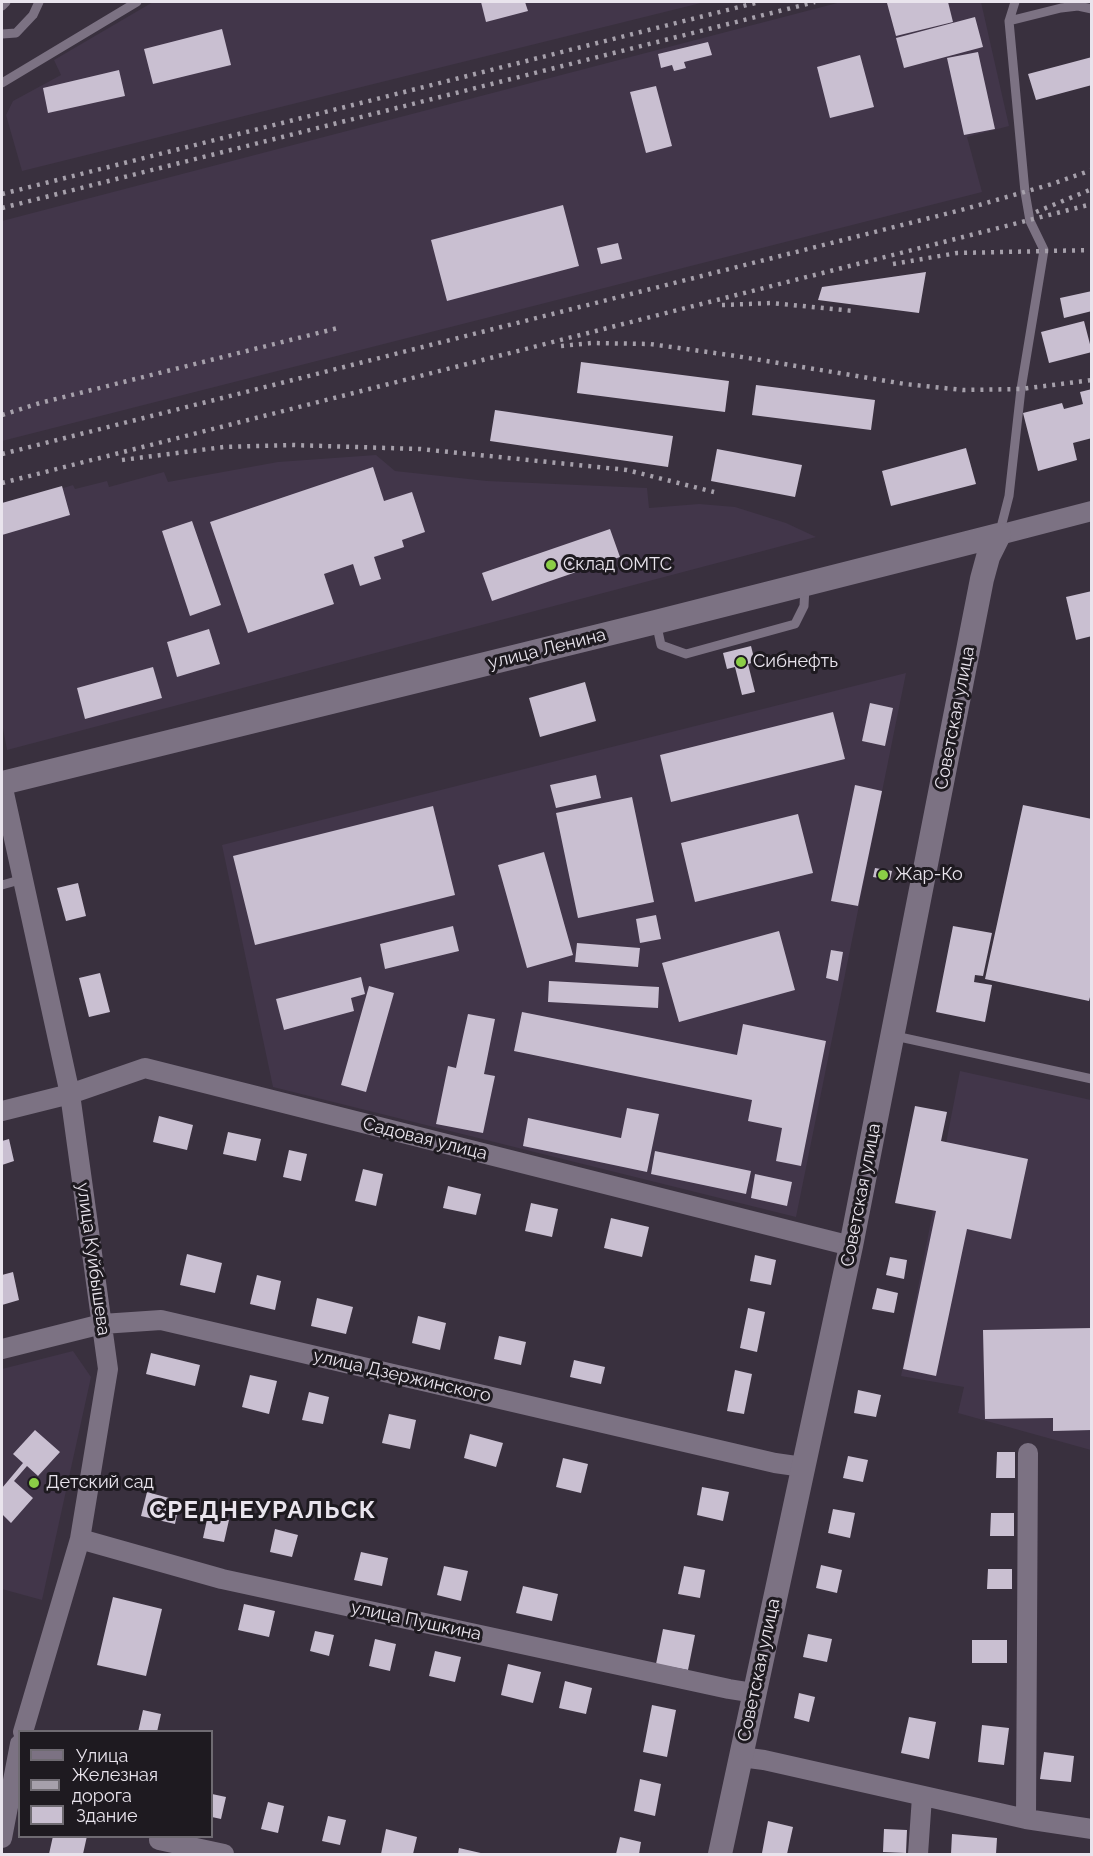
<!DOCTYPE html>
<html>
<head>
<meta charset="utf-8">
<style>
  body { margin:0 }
  #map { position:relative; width:1093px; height:1856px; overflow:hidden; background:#39303e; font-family:Raleway,sans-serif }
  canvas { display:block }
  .frame { position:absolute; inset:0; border:3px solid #e9e4ed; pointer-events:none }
  .legend { position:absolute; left:18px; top:1730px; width:195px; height:108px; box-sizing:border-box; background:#1e1a20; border:2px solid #6f6b72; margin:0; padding:8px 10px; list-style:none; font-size:18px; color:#e9e4ed }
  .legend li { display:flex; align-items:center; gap:12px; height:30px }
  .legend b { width:30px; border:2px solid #6f6b72 }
</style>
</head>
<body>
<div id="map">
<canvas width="1093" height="1856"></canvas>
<div class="frame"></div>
<ul class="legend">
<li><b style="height:8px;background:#7c7283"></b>Улица</li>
<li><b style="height:8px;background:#a6a0ab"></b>Железная дорога</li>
<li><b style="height:16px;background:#c9bfd1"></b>Здание</li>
</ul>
</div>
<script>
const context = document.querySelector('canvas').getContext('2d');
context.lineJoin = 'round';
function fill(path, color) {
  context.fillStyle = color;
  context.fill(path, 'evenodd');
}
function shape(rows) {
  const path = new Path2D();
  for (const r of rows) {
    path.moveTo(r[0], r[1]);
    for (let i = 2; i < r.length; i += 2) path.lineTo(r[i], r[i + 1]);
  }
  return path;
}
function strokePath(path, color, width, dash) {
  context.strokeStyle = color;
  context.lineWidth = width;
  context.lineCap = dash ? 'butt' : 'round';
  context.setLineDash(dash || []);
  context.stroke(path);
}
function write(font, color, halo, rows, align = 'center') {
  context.font = font + ' Raleway,sans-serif';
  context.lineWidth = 6;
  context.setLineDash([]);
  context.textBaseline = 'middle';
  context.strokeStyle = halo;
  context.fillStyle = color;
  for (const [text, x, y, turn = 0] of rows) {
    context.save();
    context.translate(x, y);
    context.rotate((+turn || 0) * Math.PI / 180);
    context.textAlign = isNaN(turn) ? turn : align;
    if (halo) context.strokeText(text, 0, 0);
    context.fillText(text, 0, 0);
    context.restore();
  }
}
const built = shape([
  [153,2,705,2,22,171,6,115,13,101,61,75,54,60],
  [841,2,981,2,1009,126,967,137,982,192,2,441,2,221],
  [376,455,395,471,487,481,647,488,649,508,699,504,735,507,786,523,816,537,7,750,2,723,2,507,73,485,75,489,107,481,109,487,164,472,168,482,278,462],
  [906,673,796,1217,273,1087,222,845],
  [960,1071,1091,1100,1091,1450,958,1413,964,1387,901,1376],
  [73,1351,91,1377,42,1600,2,1589,2,1369]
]);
const building = shape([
  [481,2,525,2,528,11,486,22],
  [895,2,948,2,953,22,896,36,887,3],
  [975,17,983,47,904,68,896,38],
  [222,29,231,65,153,84,144,49],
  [708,42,712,55,684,62,686,68,674,71,672,65,661,68,658,54],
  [978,52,995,129,964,135,947,58],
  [860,55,874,107,830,118,817,67],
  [1092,57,1092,85,1036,100,1028,74],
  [119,70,125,96,48,113,43,88],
  [656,86,672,146,646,153,630,92],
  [563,205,579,266,447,301,431,240],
  [618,243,622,259,601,264,597,248],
  [926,272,919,313,818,300,822,287],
  [1092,291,1092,311,1064,318,1060,298],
  [1084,321,1092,352,1049,363,1041,332],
  [581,362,729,381,725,412,577,393],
  [756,385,875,400,871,430,752,415],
  [1092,389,1092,438,1073,443,1077,460,1038,471,1023,413,1062,403,1064,409,1083,404,1080,392],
  [495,410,673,436,668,467,490,441],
  [966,448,976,484,891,506,882,471],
  [717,449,802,465,795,497,711,481],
  [373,467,384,501,412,492,425,532,402,540,404,547,374,557,381,579,360,586,353,564,324,574,334,604,248,633,210,522],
  [62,486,70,515,2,535,2,503],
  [192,521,221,605,190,616,162,531],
  [610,529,620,557,492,601,482,573],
  [1092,591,1092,636,1076,640,1066,597],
  [209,629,220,664,177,677,167,642],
  [751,646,755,662,748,664,755,692,742,695,735,667,727,669,723,653],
  [153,667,162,698,85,719,77,688],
  [585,682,596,721,540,737,529,698],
  [870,703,893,708,885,746,862,741],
  [833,712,845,759,671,802,660,755],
  [596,775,601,798,556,808,550,785],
  [855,785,882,791,858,906,831,901],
  [632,797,654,902,578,918,556,813],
  [1023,805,1092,819,1092,989,1089,1001,985,979],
  [433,806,455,895,255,945,233,856],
  [798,814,813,873,695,902,681,843],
  [544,852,573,955,527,968,498,865],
  [875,868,892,871,890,880,873,877],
  [78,883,86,916,66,921,57,888],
  [656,915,661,939,640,943,636,919],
  [453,926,459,951,385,969,380,944],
  [953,926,992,933,983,976,975,975,974,982,992,985,985,1022,936,1012],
  [779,931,795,990,679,1022,662,963],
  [577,943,640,948,638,967,575,962],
  [831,950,843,952,838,981,826,978],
  [100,973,110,1012,89,1017,79,978],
  [361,977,365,994,351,998,354,1011,284,1030,276,999],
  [549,981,659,987,658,1008,548,1002],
  [369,986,394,993,366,1092,341,1085],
  [522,1012,737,1055,743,1024,826,1041,801,1166,776,1161,782,1128,748,1121,752,1100,514,1051],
  [468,1014,495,1019,484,1074,495,1076,483,1133,436,1124,448,1066,456,1068],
  [915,1106,947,1112,941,1141,1028,1159,1011,1239,967,1229,936,1376,903,1369,936,1211,895,1203],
  [627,1108,659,1114,647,1172,523,1146,528,1118,621,1138],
  [159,1116,193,1125,187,1150,153,1142],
  [228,1132,261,1139,256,1161,223,1154],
  [9,1139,14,1161,2,1165,2,1141],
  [289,1150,307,1154,301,1181,283,1177],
  [655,1151,751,1171,746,1194,651,1174],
  [363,1169,383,1174,376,1206,355,1201],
  [755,1174,792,1182,787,1206,751,1198],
  [448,1186,481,1194,476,1215,443,1208],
  [531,1203,558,1209,552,1237,525,1231],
  [611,1218,649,1227,642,1257,604,1248],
  [187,1254,222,1263,215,1293,180,1285],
  [755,1255,776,1260,771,1285,750,1281],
  [890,1257,907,1260,904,1279,886,1275],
  [13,1272,19,1300,2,1305,2,1275],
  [257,1275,281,1281,275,1310,250,1304],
  [877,1288,898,1293,894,1313,872,1309],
  [317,1298,353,1307,346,1334,311,1326],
  [748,1308,765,1312,757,1352,740,1348],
  [418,1316,446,1323,440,1350,412,1343],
  [1092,1328,1092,1430,1053,1431,1053,1418,985,1419,983,1330],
  [499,1336,526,1342,521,1365,494,1359],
  [151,1353,200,1365,195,1386,146,1374],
  [574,1360,605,1367,601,1384,570,1377],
  [735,1370,752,1374,744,1414,727,1411],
  [250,1375,277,1381,269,1414,242,1407],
  [858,1390,881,1395,876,1417,854,1413],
  [309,1392,329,1397,323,1424,302,1420],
  [389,1414,416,1420,410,1449,382,1443],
  [35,1430,60,1452,38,1476,27,1466,14,1481,33,1498,11,1523,2,1514,2,1488,23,1463,13,1454],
  [470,1434,503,1443,496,1467,464,1458],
  [997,1452,1015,1452,1015,1478,996,1478],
  [848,1456,868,1460,863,1482,843,1478],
  [563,1458,588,1464,581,1493,556,1487],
  [702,1487,729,1492,723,1521,697,1515],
  [147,1492,180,1501,175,1524,141,1516],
  [833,1509,855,1513,850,1538,828,1533],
  [991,1513,1014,1513,1014,1536,990,1536],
  [208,1515,229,1520,224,1542,203,1538],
  [275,1529,298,1535,292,1557,270,1552],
  [361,1552,388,1558,382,1586,354,1580],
  [821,1565,842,1570,837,1593,816,1588],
  [444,1566,468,1571,461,1601,437,1595],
  [684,1566,705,1570,700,1598,678,1594],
  [988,1569,1012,1569,1012,1589,987,1589],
  [523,1586,558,1594,552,1621,516,1613],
  [113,1597,162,1609,146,1676,97,1665],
  [244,1604,275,1611,269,1637,238,1630],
  [663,1629,695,1635,688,1670,656,1664],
  [315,1631,334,1635,329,1656,310,1651],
  [808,1634,832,1639,827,1662,803,1657],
  [375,1639,396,1644,390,1671,369,1666],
  [972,1640,1007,1640,1007,1663,972,1663],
  [435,1651,461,1657,455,1682,429,1676],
  [508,1664,541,1672,533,1703,501,1695],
  [565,1681,592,1688,586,1714,559,1708],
  [799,1693,815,1697,809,1722,794,1718],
  [652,1705,676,1710,667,1757,643,1752],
  [143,1710,161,1714,157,1732,138,1732],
  [909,1717,936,1722,929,1759,901,1753],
  [982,1725,1009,1728,1004,1765,978,1762],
  [1044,1752,1074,1756,1071,1782,1040,1779],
  [640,1779,661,1784,655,1816,634,1811],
  [212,1794,226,1797,221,1819,212,1817],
  [268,1802,284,1806,278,1833,261,1829],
  [328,1816,346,1820,340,1845,322,1841],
  [768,1821,793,1827,787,1854,762,1853],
  [386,1829,417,1837,413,1854,381,1854],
  [884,1829,907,1830,906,1853,883,1852],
  [952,1834,997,1838,996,1854,951,1854],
  [53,1836,87,1836,83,1854,49,1854],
  [620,1837,641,1842,639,1854,616,1854],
  [459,1848,485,1854,458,1854]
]);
const service = shape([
  [2,6,6,2],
  [1009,21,1061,8,1078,6,1092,9],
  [2,34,16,33,33,15,39,2],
  [2,83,137,2],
  [999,535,1009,496,1021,389,1044,250,1030,221,1025,192,1009,21,1015,2],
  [656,622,661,645,686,654,795,624,804,606,805,586],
  [2,885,23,879],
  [895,1036,1092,1079]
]);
const minor = shape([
  [999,535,1092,511],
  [2,784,70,1094,108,1369,80,1539,23,1732],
  [2,1111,70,1094,145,1068,851,1246],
  [2,1349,102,1324,161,1320,775,1463,803,1467],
  [80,1539,222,1579,729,1689,754,1693],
  [741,1757,764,1760,1026,1819,1092,1829],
  [1026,1819,1028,1453],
  [2,1838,20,1744],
  [159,1840,224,1854],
  [918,1854,922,1797]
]);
const tertiary = shape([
  [2,783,656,622,999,535],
  [720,1854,851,1246,982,579,988,557,999,535]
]);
const rail = shape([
  [2,194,759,2],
  [2,208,815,2],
  [1036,212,1092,189],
  [893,264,957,253,1092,250],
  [722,305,771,303,854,311],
  [561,346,592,343,650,344,736,356,905,384,963,390,1021,389,1092,380],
  [2,415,40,403,338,328],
  [2,454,965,209,1052,184,1092,170],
  [122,460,224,447,292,445,420,449,627,470,714,492],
  [2,483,1092,204]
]);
const markers = [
  [551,565,6,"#8bce46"],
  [741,662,6,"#8bce46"],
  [883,875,6,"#8bce46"],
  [34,1483,6,"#8bce46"]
];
const poiNames = [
  ["Склад ОМТС",563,565],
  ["Сибнефть",753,662],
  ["Жар-Ко",895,875],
  ["Детский сад",46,1483]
];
const streetNames = [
  ["улица Ленина",547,649,-14],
  ["Советская улица",955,718,-79],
  ["Садовая улица",425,1139,14],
  ["Советская улица",861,1195,-79],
  ["улица Куйбышева",93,1259,82],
  ["улица Дзержинского",402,1376,13],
  ["улица Пушкина",416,1621,12],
  ["Советская улица",759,1670,-78]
];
const districtNames = [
  ["СРЕДНЕУРАЛЬСК",263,1511]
];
fill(built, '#42364a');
fill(building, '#c9bfd1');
strokePath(service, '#7c7283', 9);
strokePath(minor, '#7c7283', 20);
strokePath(tertiary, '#7c7283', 24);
strokePath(rail, '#a6a0ab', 4.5, [3, 6]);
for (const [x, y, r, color] of markers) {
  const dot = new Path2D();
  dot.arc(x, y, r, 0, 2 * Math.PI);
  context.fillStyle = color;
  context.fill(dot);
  strokePath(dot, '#1e1a20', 2);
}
write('18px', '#e9e4ed', '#1e1a20', poiNames, 'left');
write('18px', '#e9e4ed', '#1e1a20', streetNames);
context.letterSpacing = '1.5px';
write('bold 24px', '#e9e4ed', '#1e1a20', districtNames);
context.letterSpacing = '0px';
</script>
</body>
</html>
